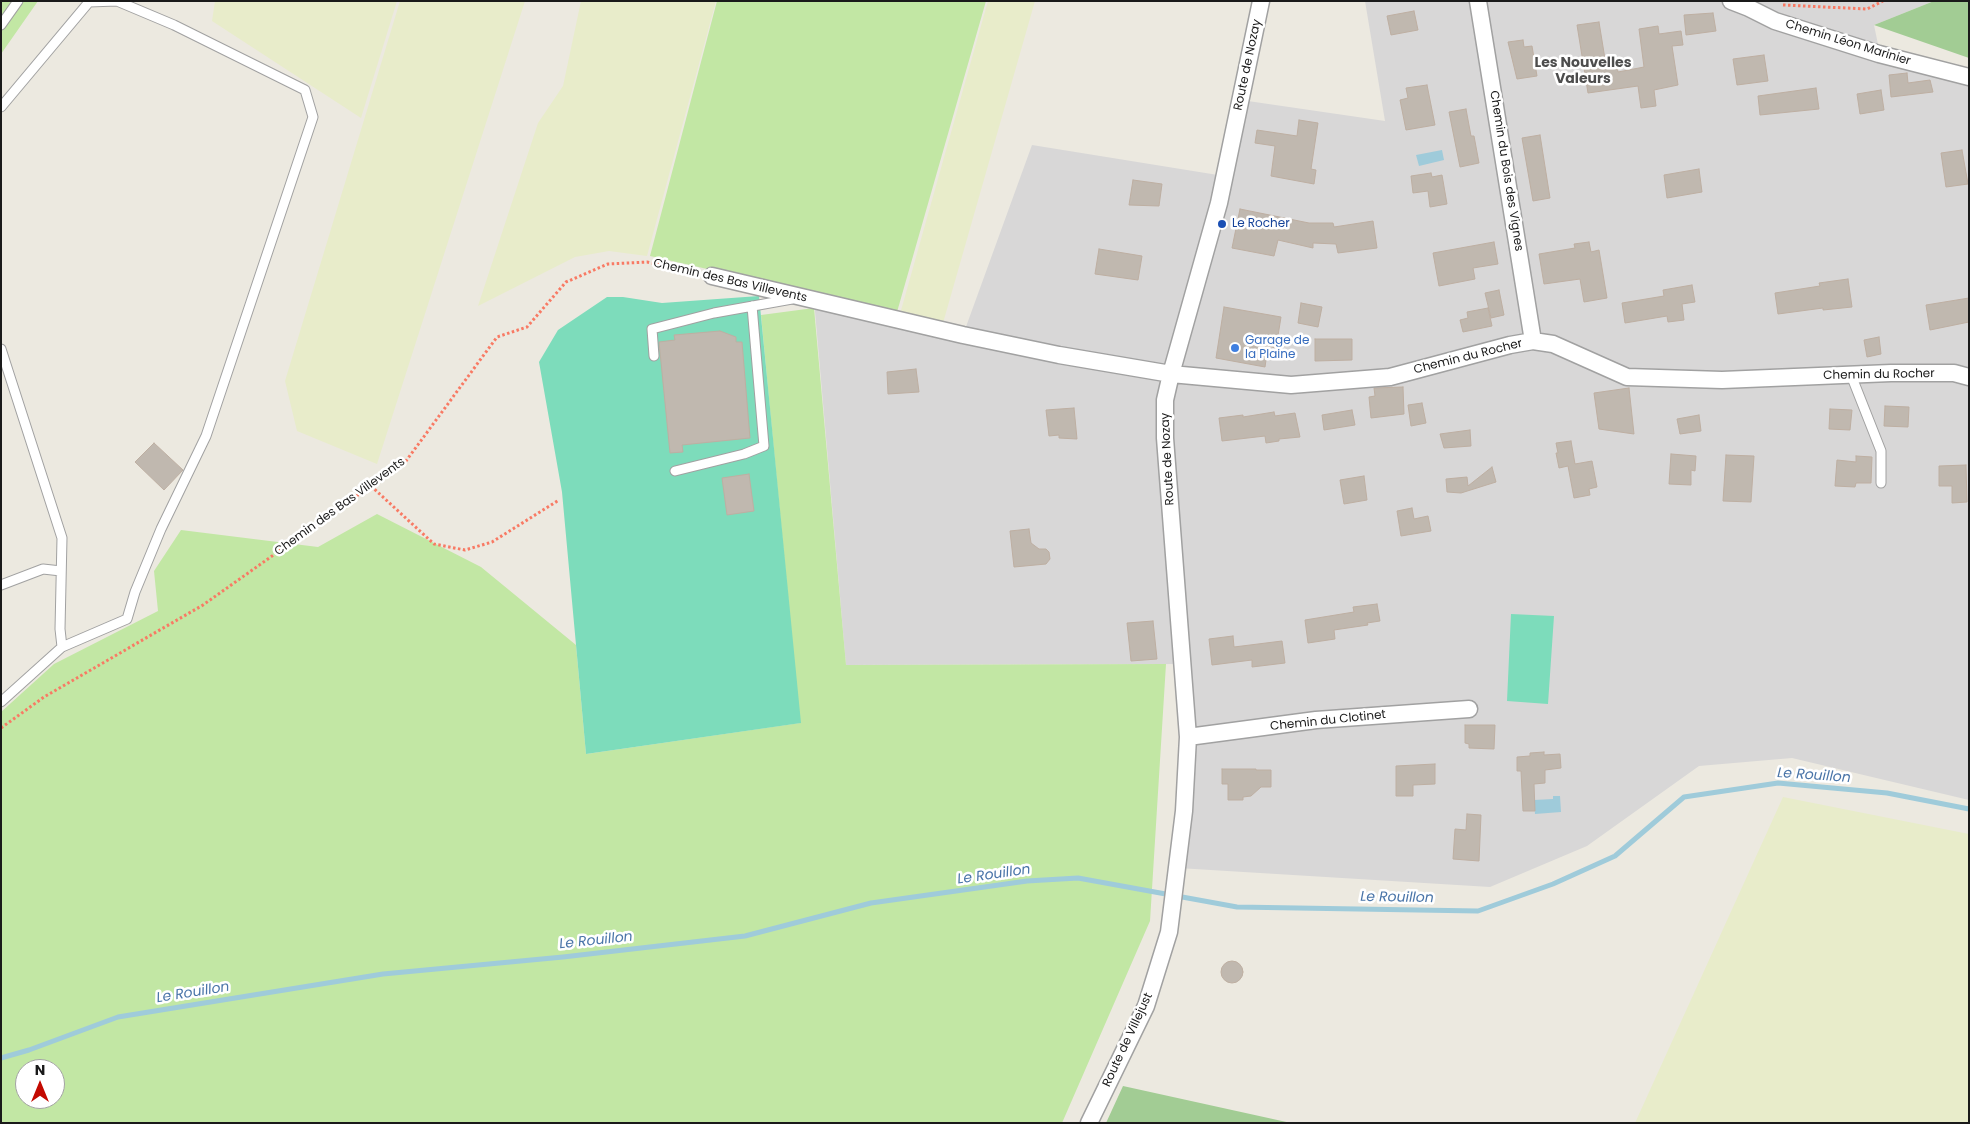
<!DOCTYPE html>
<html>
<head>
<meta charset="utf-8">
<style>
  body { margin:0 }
  #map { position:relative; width:1970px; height:1124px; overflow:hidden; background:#ece9e0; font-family:Poppins,sans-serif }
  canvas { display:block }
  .frame { position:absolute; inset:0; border:2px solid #1a1a1a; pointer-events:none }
  .north { position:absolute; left:15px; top:1059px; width:50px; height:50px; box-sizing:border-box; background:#fff; border:1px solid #a3a3a3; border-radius:50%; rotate:0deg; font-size:14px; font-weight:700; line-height:20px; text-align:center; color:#1a1a1a }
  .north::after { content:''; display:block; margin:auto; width:18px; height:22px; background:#c30a01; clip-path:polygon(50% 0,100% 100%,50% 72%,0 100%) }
</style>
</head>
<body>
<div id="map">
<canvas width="1970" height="1124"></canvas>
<div class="frame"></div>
<div class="north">N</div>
</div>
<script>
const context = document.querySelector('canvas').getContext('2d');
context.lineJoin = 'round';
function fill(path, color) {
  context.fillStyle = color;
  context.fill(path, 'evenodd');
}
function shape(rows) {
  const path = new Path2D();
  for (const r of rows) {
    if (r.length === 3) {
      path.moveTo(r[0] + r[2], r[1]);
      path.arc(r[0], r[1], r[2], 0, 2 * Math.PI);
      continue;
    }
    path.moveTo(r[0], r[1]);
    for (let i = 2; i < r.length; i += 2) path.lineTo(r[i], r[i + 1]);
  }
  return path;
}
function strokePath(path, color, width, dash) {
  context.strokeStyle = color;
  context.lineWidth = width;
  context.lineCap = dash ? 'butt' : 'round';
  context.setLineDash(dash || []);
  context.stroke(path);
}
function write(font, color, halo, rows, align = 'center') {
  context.font = font + ' Poppins,sans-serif';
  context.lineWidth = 5;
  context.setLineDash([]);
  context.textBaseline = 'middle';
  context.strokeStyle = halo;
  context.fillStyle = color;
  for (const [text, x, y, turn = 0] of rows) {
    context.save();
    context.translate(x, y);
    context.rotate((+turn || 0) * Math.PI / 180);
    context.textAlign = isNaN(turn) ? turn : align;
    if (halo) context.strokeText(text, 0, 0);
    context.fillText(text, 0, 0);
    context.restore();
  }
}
const residential = shape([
  [1365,1,1934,1,1874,25,1880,54,1969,77,1969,800,1792,758,1699,766,1587,846,1490,887,1178,868,1183,664,846,665,814,300,963,335,1032,145,1224,176,1241,100,1385,121]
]);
const farmland = shape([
  [215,1,397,1,361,118,212,21],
  [400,1,525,1,377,464,297,431,285,381],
  [581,1,716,1,647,256,609,251,575,257,478,306,538,123,563,86],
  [988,1,1035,1,943,323,900,314],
  [1783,797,1969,834,1969,1123,1635,1123]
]);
const grass = shape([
  [1,1,38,1,1,54],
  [717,1,986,1,897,312,650,256],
  [814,308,846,665,1166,664,1150,921,1062,1123,1,1123,1,712,54,664,158,611,154,571,181,530,318,547,377,514,481,567,576,645,586,754,800,723,761,315],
  [25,1069,55,1069,55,1099,25,1099]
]);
const forest = shape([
  [1934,1,1969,1,1969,58,1874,25],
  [1123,1086,1291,1123,1106,1123]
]);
const pitch = shape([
  [759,296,801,723,586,754,562,492,539,362,558,330,607,297,623,297,662,303],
  [1511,614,1554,616,1548,704,1507,701]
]);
const water = shape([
  [1442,150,1444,160,1419,166,1416,155],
  [1553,796,1560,796,1561,812,1535,814,1534,800,1553,799]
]);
const stream = shape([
  [1,1058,29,1050,118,1017,383,974,563,957,745,936,871,903,1027,881,1078,878,1237,907,1478,911,1553,884,1615,856,1684,797,1778,783,1887,793,1969,809]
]);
const building = shape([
  [1414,11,1418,30,1391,35,1387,16,1414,11],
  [1713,13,1716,31,1686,35,1684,15,1713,13],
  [1599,22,1605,59,1615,57,1618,72,1644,67,1639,29,1658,26,1659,34,1681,31,1683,45,1672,46,1678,85,1654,90,1656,106,1641,108,1638,86,1588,93,1577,25,1599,22],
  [1523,40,1524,47,1532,46,1537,76,1517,79,1508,42,1523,40],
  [1764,55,1768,81,1737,85,1733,59,1764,55],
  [1907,73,1908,83,1930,80,1933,92,1891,97,1889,75,1907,73],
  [1427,85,1435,125,1406,130,1400,100,1408,98,1406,88,1427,85],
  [1816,88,1819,109,1760,115,1758,96,1816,88],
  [1881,90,1884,110,1860,114,1857,94,1881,90],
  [1466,109,1471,136,1474,136,1479,163,1460,167,1449,112,1466,109],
  [1299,120,1318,123,1311,169,1316,170,1314,184,1271,176,1275,146,1255,143,1257,130,1297,136,1299,120],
  [1540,135,1550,198,1533,201,1522,138,1540,135],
  [1962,150,1968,184,1946,187,1941,153,1962,150],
  [1699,169,1702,192,1667,198,1664,175,1699,169],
  [1431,173,1432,177,1442,175,1447,204,1430,207,1428,191,1413,193,1411,176,1431,173],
  [1133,180,1162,184,1159,206,1129,205,1133,180],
  [1240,209,1309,223,1333,223,1334,227,1373,221,1377,248,1338,253,1336,244,1313,243,1313,248,1278,240,1274,256,1232,248,1240,209],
  [1494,242,1498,264,1473,268,1475,279,1439,286,1433,253,1494,242],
  [1589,242,1591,252,1599,250,1607,298,1584,302,1580,279,1544,284,1539,254,1575,248,1574,244,1589,242],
  [1099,249,1142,256,1138,280,1095,274,1099,249],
  [1848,279,1852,307,1823,310,1823,308,1778,314,1775,293,1820,286,1819,283,1848,279],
  [1692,285,1695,302,1682,304,1684,320,1668,322,1667,316,1625,323,1622,303,1664,296,1663,290,1692,285],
  [1499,290,1504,315,1491,318,1485,293,1499,290],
  [1969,298,1969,322,1930,330,1926,305,1969,298],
  [1301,303,1322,307,1318,327,1298,323,1301,303],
  [1224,307,1281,317,1276,348,1268,346,1265,367,1216,358,1224,307],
  [1488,308,1492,326,1463,332,1460,320,1468,318,1467,312,1488,308],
  [720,331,736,337,736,342,742,342,750,438,682,445,683,452,670,453,659,342,675,340,674,335,720,331],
  [1879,337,1881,354,1867,357,1864,340,1879,337],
  [1315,339,1352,339,1352,360,1315,361,1315,339],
  [916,369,919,392,888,394,887,372,916,369],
  [1403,387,1404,414,1371,418,1369,397,1375,396,1374,388,1403,387],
  [1629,388,1634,434,1599,429,1594,393,1629,388],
  [1422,403,1426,423,1411,426,1408,405,1422,403],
  [1885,406,1909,407,1908,427,1884,426,1885,406],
  [1074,408,1077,439,1059,438,1059,435,1049,436,1046,410,1074,408],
  [1830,409,1852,410,1850,430,1829,429,1830,409],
  [1352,410,1355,425,1324,430,1322,415,1352,410],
  [1274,412,1275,416,1295,413,1300,437,1279,439,1279,441,1266,443,1265,436,1222,441,1219,418,1243,415,1243,417,1274,412],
  [1699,415,1701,431,1680,434,1677,419,1699,415],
  [1470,430,1471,446,1444,448,1440,434,1470,430],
  [1571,441,1575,464,1592,461,1597,487,1589,489,1590,495,1574,498,1568,466,1559,468,1556,453,1558,453,1556,443,1571,441],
  [154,443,183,470,164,490,135,462,154,443],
  [1671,454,1696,456,1695,471,1691,470,1691,485,1669,484,1671,454],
  [1726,455,1754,456,1751,502,1723,501,1726,455],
  [1856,456,1872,457,1871,483,1856,483,1855,487,1835,486,1837,460,1856,462,1856,456],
  [1966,465,1967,502,1952,503,1952,486,1939,486,1939,466,1966,465],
  [1492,467,1496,482,1461,493,1447,492,1446,479,1467,477,1468,486,1492,467],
  [749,474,754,511,727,515,722,478,749,474],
  [1364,476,1367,500,1344,504,1340,480,1364,476],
  [1412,508,1414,519,1428,516,1431,531,1401,536,1397,511,1412,508],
  [1029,529,1031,543,1039,549,1046,549,1049,552,1050,559,1046,564,1014,567,1010,531,1029,529],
  [1377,604,1380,621,1367,623,1368,625,1334,630,1335,639,1308,643,1305,620,1354,612,1353,607,1377,604],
  [1153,621,1157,659,1131,661,1127,623,1153,621],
  [1233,636,1234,647,1282,641,1285,663,1252,667,1252,660,1212,665,1209,639,1233,636],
  [1465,725,1495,725,1494,749,1469,748,1469,744,1465,743,1465,725],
  [1544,752,1544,755,1560,754,1561,768,1545,770,1545,783,1534,784,1535,811,1523,811,1521,771,1517,771,1517,757,1530,756,1530,753,1544,752],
  [1435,764,1435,784,1413,785,1413,796,1396,796,1396,766,1435,764],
  [1222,769,1256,769,1256,770,1271,770,1271,787,1261,787,1251,796,1243,797,1243,800,1228,800,1228,784,1222,784,1222,769],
  [1467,814,1481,815,1479,861,1453,859,1455,829,1466,830,1467,814],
  [1232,972,11]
]);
const path = shape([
  [1783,5,1867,9,1883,1],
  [371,486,434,544,465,550,492,542,559,500],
  [1,728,44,697,203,605,406,461,497,337,527,327,566,282,608,264,647,262,698,273]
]);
const service = shape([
  [1,25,18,1],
  [1,107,89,2,117,1,174,25,305,90,313,117,206,436,161,529,135,592,127,619,62,647,1,702],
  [1,349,62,538,60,629,62,647],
  [654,356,652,329,714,313,792,299],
  [1851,375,1881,451,1881,483],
  [675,471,744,454,764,446,752,306],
  [1,585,43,569,61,571]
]);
const minor = shape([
  [1478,1,1533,341],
  [1731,1,1749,8,1775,21,1879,54,1969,77],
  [712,276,963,335,1059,355,1171,374,1291,385,1390,377,1510,345,1533,341,1553,344,1627,377,1722,380,1891,373,1954,373,1969,377],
  [1188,737,1316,720,1469,709],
  [1089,1123,1146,1006,1169,932,1184,811,1188,737,1165,438,1165,400,1171,374,1219,203,1261,1]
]);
const markers = [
  [1222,224,5,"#1a4fb4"],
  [1235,348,5,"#3f7fe0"]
];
const streetNames = [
  ["Chemin Léon Marinier",1848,43,17],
  ["Route de Nozay",1248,65,-78],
  ["Chemin du Bois des Vignes",1506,171,81],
  ["Chemin des Bas Villevents",730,281,13],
  ["Chemin du Rocher",1468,357,-14],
  ["Chemin du Rocher",1879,375,-1],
  ["Route de Nozay",1168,459,-93],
  ["Chemin des Bas Villevents",340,507,-36],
  ["Chemin du Clotinet",1328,721,-6],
  ["Route de Villejust",1128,1040,-65]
];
const transitNames = [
  ["Le Rocher",1232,224]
];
const shopNames = [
  ["Garage de",1245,341],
  ["la Plaine",1245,355]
];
const neighbourhoodNames = [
  ["Les Nouvelles",1583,63],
  ["Valeurs",1583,79]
];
const waterNames = [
  ["Le Rouillon",1814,776,4],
  ["Le Rouillon",994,875,-8],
  ["Le Rouillon",1397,898,1],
  ["Le Rouillon",596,941,-6],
  ["Le Rouillon",193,993,-9]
];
fill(residential, '#d8d7d7');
fill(farmland, '#e8ecca');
fill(grass, '#c2e7a4');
fill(forest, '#a2cc94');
fill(pitch, '#7ddcbb');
fill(water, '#9fcbda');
strokePath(stream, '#9fcbda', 5);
fill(building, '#c0b8af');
strokePath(building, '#beafa2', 1);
strokePath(service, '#a1a1a1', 11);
strokePath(minor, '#a1a1a1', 19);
strokePath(path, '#f87a64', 3, [2.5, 2.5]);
strokePath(service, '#fff', 9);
strokePath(minor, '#fff', 16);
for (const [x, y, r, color] of markers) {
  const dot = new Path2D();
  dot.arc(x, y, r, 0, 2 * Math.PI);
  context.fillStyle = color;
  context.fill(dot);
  strokePath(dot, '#fff', 2);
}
write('12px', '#1a1a1a', '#fff', streetNames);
write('12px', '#164399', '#fff', transitNames, 'left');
write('12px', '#366cbe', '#fff', shopNames, 'left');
write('bold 14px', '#4d4d4d', '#fff', neighbourhoodNames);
write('italic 14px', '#4974a8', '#fff', waterNames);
</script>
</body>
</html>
